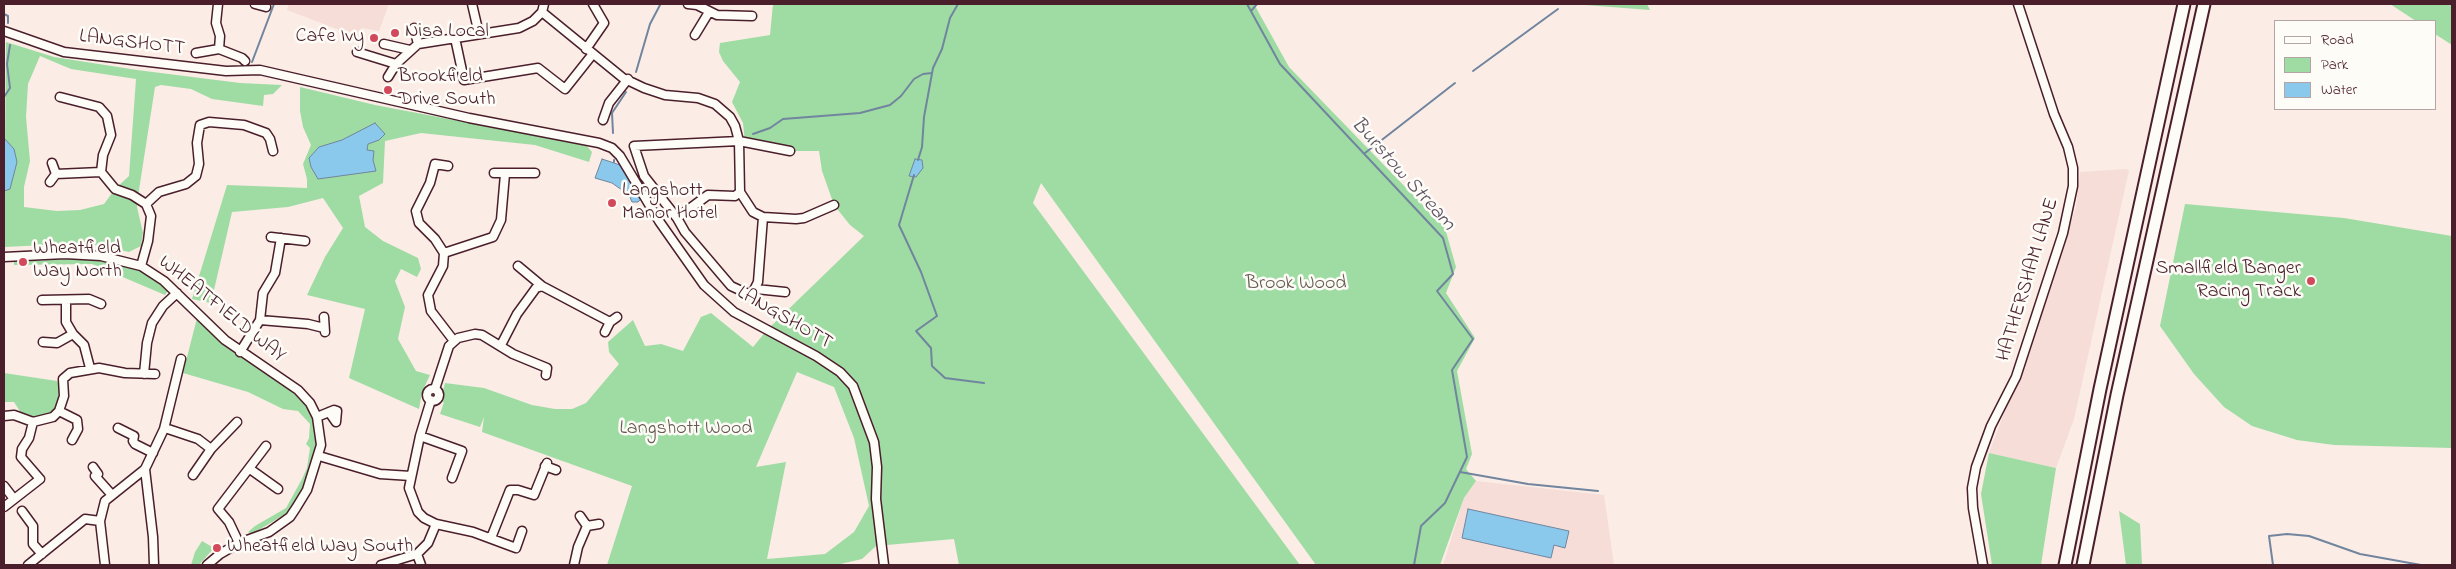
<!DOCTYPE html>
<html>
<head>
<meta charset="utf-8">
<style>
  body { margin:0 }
  #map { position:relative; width:2456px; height:569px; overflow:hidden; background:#fbece6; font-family:"Indie Flower",sans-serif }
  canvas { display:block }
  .frame { position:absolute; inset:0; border:5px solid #4a1f2b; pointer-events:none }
  .legend { position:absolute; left:2274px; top:20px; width:162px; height:90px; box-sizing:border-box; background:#fdfcf7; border:1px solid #b5a4a5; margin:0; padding:6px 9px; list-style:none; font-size:15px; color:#4a1f2b }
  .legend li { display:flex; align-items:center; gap:10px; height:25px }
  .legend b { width:25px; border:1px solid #b5a4a5 }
</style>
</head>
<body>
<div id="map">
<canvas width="2456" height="569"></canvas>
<div class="frame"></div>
<ul class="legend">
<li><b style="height:6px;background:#fdfcf7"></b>Road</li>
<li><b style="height:14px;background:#9fdca3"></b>Park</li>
<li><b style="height:14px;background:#8bc9ec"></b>Water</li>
</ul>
</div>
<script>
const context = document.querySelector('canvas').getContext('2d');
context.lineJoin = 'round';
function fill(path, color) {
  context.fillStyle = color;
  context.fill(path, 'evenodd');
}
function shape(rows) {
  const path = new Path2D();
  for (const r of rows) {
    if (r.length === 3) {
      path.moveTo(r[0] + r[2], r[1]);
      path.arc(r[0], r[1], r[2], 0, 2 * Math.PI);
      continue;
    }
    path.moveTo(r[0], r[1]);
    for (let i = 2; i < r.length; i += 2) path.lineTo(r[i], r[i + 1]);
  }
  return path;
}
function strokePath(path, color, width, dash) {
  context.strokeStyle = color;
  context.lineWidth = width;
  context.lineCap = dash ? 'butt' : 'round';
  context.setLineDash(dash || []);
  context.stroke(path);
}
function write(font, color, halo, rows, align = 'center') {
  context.font = font + ' "Indie Flower",sans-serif';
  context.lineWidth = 5;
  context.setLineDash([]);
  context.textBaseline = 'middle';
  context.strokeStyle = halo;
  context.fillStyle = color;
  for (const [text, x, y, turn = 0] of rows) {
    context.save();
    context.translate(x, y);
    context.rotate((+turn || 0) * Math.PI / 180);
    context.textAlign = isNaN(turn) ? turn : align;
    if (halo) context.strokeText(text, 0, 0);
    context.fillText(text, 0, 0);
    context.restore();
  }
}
const built = shape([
  [289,4,389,4,379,31,362,28,358,37,287,10],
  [2125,169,2129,170,2074,419,2056,468,1989,453,2038,325,2076,207,2080,172],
  [1476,481,1604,495,1614,565,1443,565,1464,498]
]);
const green = shape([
  [773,4,1254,4,1289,67,1445,228,1456,267,1446,293,1475,338,1457,371,1472,454,1466,469,1476,481,1464,498,1440,565,1316,565,1041,183,1033,203,1300,565,959,565,954,539,876,546,862,559,836,565,607,565,632,486,482,432,484,417,480,427,440,414,444,402,440,402,445,383,484,388,532,405,555,409,572,409,586,403,619,364,609,352,608,342,633,320,645,346,661,344,683,351,701,317,711,313,753,347,767,330,864,236,850,225,834,205,822,171,819,151,790,151,745,142,743,123,732,102,740,82,723,61,719,52,720,43,770,35],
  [797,372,834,387,854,438,869,506,854,532,825,554,767,559,786,462,756,467],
  [1571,4,1647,4,1650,10,1572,4],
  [2390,4,2452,4,2452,45,2435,34,2435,21,2416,21],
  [6,42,54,57,137,70,240,83,282,85,273,94,264,95,263,106,212,99,191,89,161,85,155,87,139,190,137,207,143,233,141,246,129,252,87,243,4,247],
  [40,56,71,69,136,79,129,176,115,189,104,204,80,210,57,211,24,207,24,187,30,161,26,117,28,84],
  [300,87,375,105,586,145,592,152,589,162,535,145,421,133,385,141,383,183,359,196,365,227,383,241,418,258,421,269,417,277,401,269,395,281,405,307,398,339,416,371,430,375,422,392,419,409,349,378,365,309,307,295,325,257,343,228,323,198,288,207,232,212,211,303,192,299,227,185,307,188,307,179,303,164,311,145,303,127,300,111],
  [2185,204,2344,218,2452,236,2452,448,2334,445,2297,440,2252,426,2224,407,2194,374,2160,326],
  [72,259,112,261,139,269,168,290,165,295,92,264,14,265,14,262],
  [197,318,235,353,288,388,309,408,317,431,318,447,304,489,295,506,287,513,252,534,248,532,255,526,286,508,302,479,307,468,310,448,306,444,309,438,310,424,298,411,283,409,248,392,183,373],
  [4,373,57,381,60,387,58,400,52,414,33,417,21,413,14,402,4,402],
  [1989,453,2056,468,2041,565,1992,565,1981,494],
  [2119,511,2140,524,2142,565,2126,565],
  [202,541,214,548,199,565,191,565,195,552]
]);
const water = shape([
  [375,123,385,134,379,140,368,144,367,150,374,151,373,160,376,171,318,179,311,167,309,158,319,147,342,140,375,123],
  [4,138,14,149,17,162,10,189,4,191,4,138],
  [602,159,620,165,625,171,642,198,638,202,632,202,629,195,612,183,595,178,602,159],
  [915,159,922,160,923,168,916,177,909,176,915,159],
  [1468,509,1569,531,1565,548,1554,545,1551,558,1462,538,1468,509]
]);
const stream = shape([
  [1247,4,1280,64,1443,238,1453,274,1437,291,1473,339,1452,370,1467,457,1445,503,1421,526,1414,565],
  [1251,11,1257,4],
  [4,14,8,16,8,23],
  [252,62,274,4],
  [1473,71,1558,9],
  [636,72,650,24,660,5],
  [4,97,10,88,7,64,10,45],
  [613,133,612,113,626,92],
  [753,134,770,128,783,119,860,113,890,105,901,96,914,79,923,74,932,73],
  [1365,153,1455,83],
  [614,160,614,162],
  [918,160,922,147,924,117,933,68,942,49,950,18,958,4],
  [914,175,899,225,921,272,937,316,916,331,931,348,932,366,945,378,984,383],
  [1460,472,1528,484,1598,491],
  [2273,565,2269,536,2287,534,2309,536,2360,554,2421,565]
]);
const minor = shape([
  [218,4,216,23,220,36,219,49],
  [255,4,266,7],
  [472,4,479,34],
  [688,4,697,5,717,15,752,16],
  [542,12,623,78,644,88,665,95,698,98,715,104,730,117,735,126,739,141,740,192,753,212,763,217,796,219,804,218,834,205],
  [414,28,418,44],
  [4,31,64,52,226,71,260,70,469,118,599,143,612,148,620,156,659,221,704,285,734,312,816,356,840,372,853,386,874,442,877,467,876,499,884,565],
  [695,35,709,12],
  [455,38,464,80,538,68,565,89,592,55],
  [384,44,410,50],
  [586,49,604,23,593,4],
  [357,52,396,64],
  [196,53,219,49,242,58,245,61],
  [388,77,396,64,418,44,519,28,533,21,542,12,544,4],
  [60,97,99,107,107,116,111,135,103,155,101,172,115,189,132,195,146,204,151,216,148,241,141,266],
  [603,120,609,103,628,79],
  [448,166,435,164,430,183,416,211,419,223,435,239,444,253,443,266,428,295,431,311,454,341],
  [494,173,535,173],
  [56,174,101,172],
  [50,182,56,174,52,163],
  [740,192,735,196,708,195,677,218,685,232,731,286,746,293,752,294,758,282,763,217],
  [146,204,159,192,186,184,196,176,199,164,197,143,200,125,209,122,244,125,266,133,270,139,273,151],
  [677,218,644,176,634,146,739,141,790,151],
  [271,237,305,241],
  [444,253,493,237,501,220,505,174],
  [4,257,65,254,101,256,141,266,164,281,225,340,298,390,310,403,317,417,321,445,307,490,296,508,290,517,269,532,239,543,220,554,207,565],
  [518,266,542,286],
  [756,289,785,292],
  [42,300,89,299,101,304],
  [66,300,66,322,73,334,84,345,90,368],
  [324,317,325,332],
  [260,320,308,324,324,328],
  [605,332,610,322],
  [43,342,57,343,73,334],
  [501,345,517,314,536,288,542,286,610,322,617,317],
  [240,352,260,320,263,293,275,273,281,238],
  [144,374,147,343,152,323,163,306,177,293],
  [435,389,449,346,458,338,475,334,482,335,513,354,547,368,546,375],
  [433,395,6],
  [431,400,420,436,409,488,418,512,424,518,436,524,473,532,516,548,522,531],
  [59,411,77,420,78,429,72,440],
  [4,416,14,415,33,422,53,417,59,411,64,396,63,379,70,373,99,368,125,373,155,374],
  [317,417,334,410,337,411,336,422,329,412],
  [118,428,134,436,133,441,135,444,153,453],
  [165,428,198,439,211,449],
  [420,436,462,451,452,478],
  [319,456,380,474,411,476],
  [545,466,556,470],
  [93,467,98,474,95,476,112,495],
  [145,469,153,537,154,565],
  [250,469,278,489],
  [193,475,211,449,237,422],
  [4,486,14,499],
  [4,507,40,479,21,457,22,449,29,438,33,422],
  [22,511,33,526,33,544,42,554],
  [100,521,105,565],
  [587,526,599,524],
  [491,538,510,490,518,490,534,495,547,463],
  [239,543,229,522,218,509,266,446],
  [417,554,421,565],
  [28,565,85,519,100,521,105,501,145,469,164,429,181,359],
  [381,565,417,554,428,543,436,524],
  [574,565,578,547,587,526,580,516],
  [1983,565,1973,508,1972,488,1976,467,1991,426,2016,377,2063,233,2073,186,2073,168,2068,147,2054,114,2018,4]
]);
const highway = shape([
  [2065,565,2100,389,2184,4],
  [2083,565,2117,395,2204,4]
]);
const markers = [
  [395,33,5,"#d1495b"],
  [374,38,5,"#d1495b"],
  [388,90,5,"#d1495b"],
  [612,203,5,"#d1495b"],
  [23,262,5,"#d1495b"],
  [2311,281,5,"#d1495b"],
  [217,548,5,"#d1495b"]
];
const poiNames = [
  ["Nisa Local",405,33],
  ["Cafe Ivy",364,38,"right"],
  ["Brookfield",398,78],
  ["Drive South",398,101],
  ["Langshott",622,192],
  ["Manor Hotel",622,215],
  ["Wheatfield",33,250],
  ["Way North",33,273],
  ["Smallfield Banger",2301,270,"right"],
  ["Racing Track",2301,293,"right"],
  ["Wheatfield Way South",227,548]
];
const streetNames = [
  ["LANGSHOTT",132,44,7],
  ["HATHERSHAM LANE",2029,280,-73],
  ["WHEATFIELD WAY",221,310,39],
  ["LANGSHOTT",784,319,30]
];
const parkNames = [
  ["Brook Wood",1296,285],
  ["Langshott Wood",686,430]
];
const waterNames = [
  ["Burstow Stream",1402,175,48]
];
fill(built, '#f6ddd7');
fill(green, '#9fdca3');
fill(water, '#8bc9ec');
strokePath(water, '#71859f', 1);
strokePath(stream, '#71859f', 2);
strokePath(minor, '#4a1f2b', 11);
strokePath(highway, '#4a1f2b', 15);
strokePath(minor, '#fdfcf7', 8);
strokePath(highway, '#fdfcf7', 11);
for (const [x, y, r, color] of markers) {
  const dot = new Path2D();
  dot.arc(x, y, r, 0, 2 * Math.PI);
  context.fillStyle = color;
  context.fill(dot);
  strokePath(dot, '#fdfcf7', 2);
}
write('20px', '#4a1f2b', '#fdfcf7', poiNames, 'left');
write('20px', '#4a1f2b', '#fdfcf7', streetNames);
write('20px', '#64584f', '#fdfcf7', parkNames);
write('italic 21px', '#5e5265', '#fdfcf7', waterNames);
</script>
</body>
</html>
